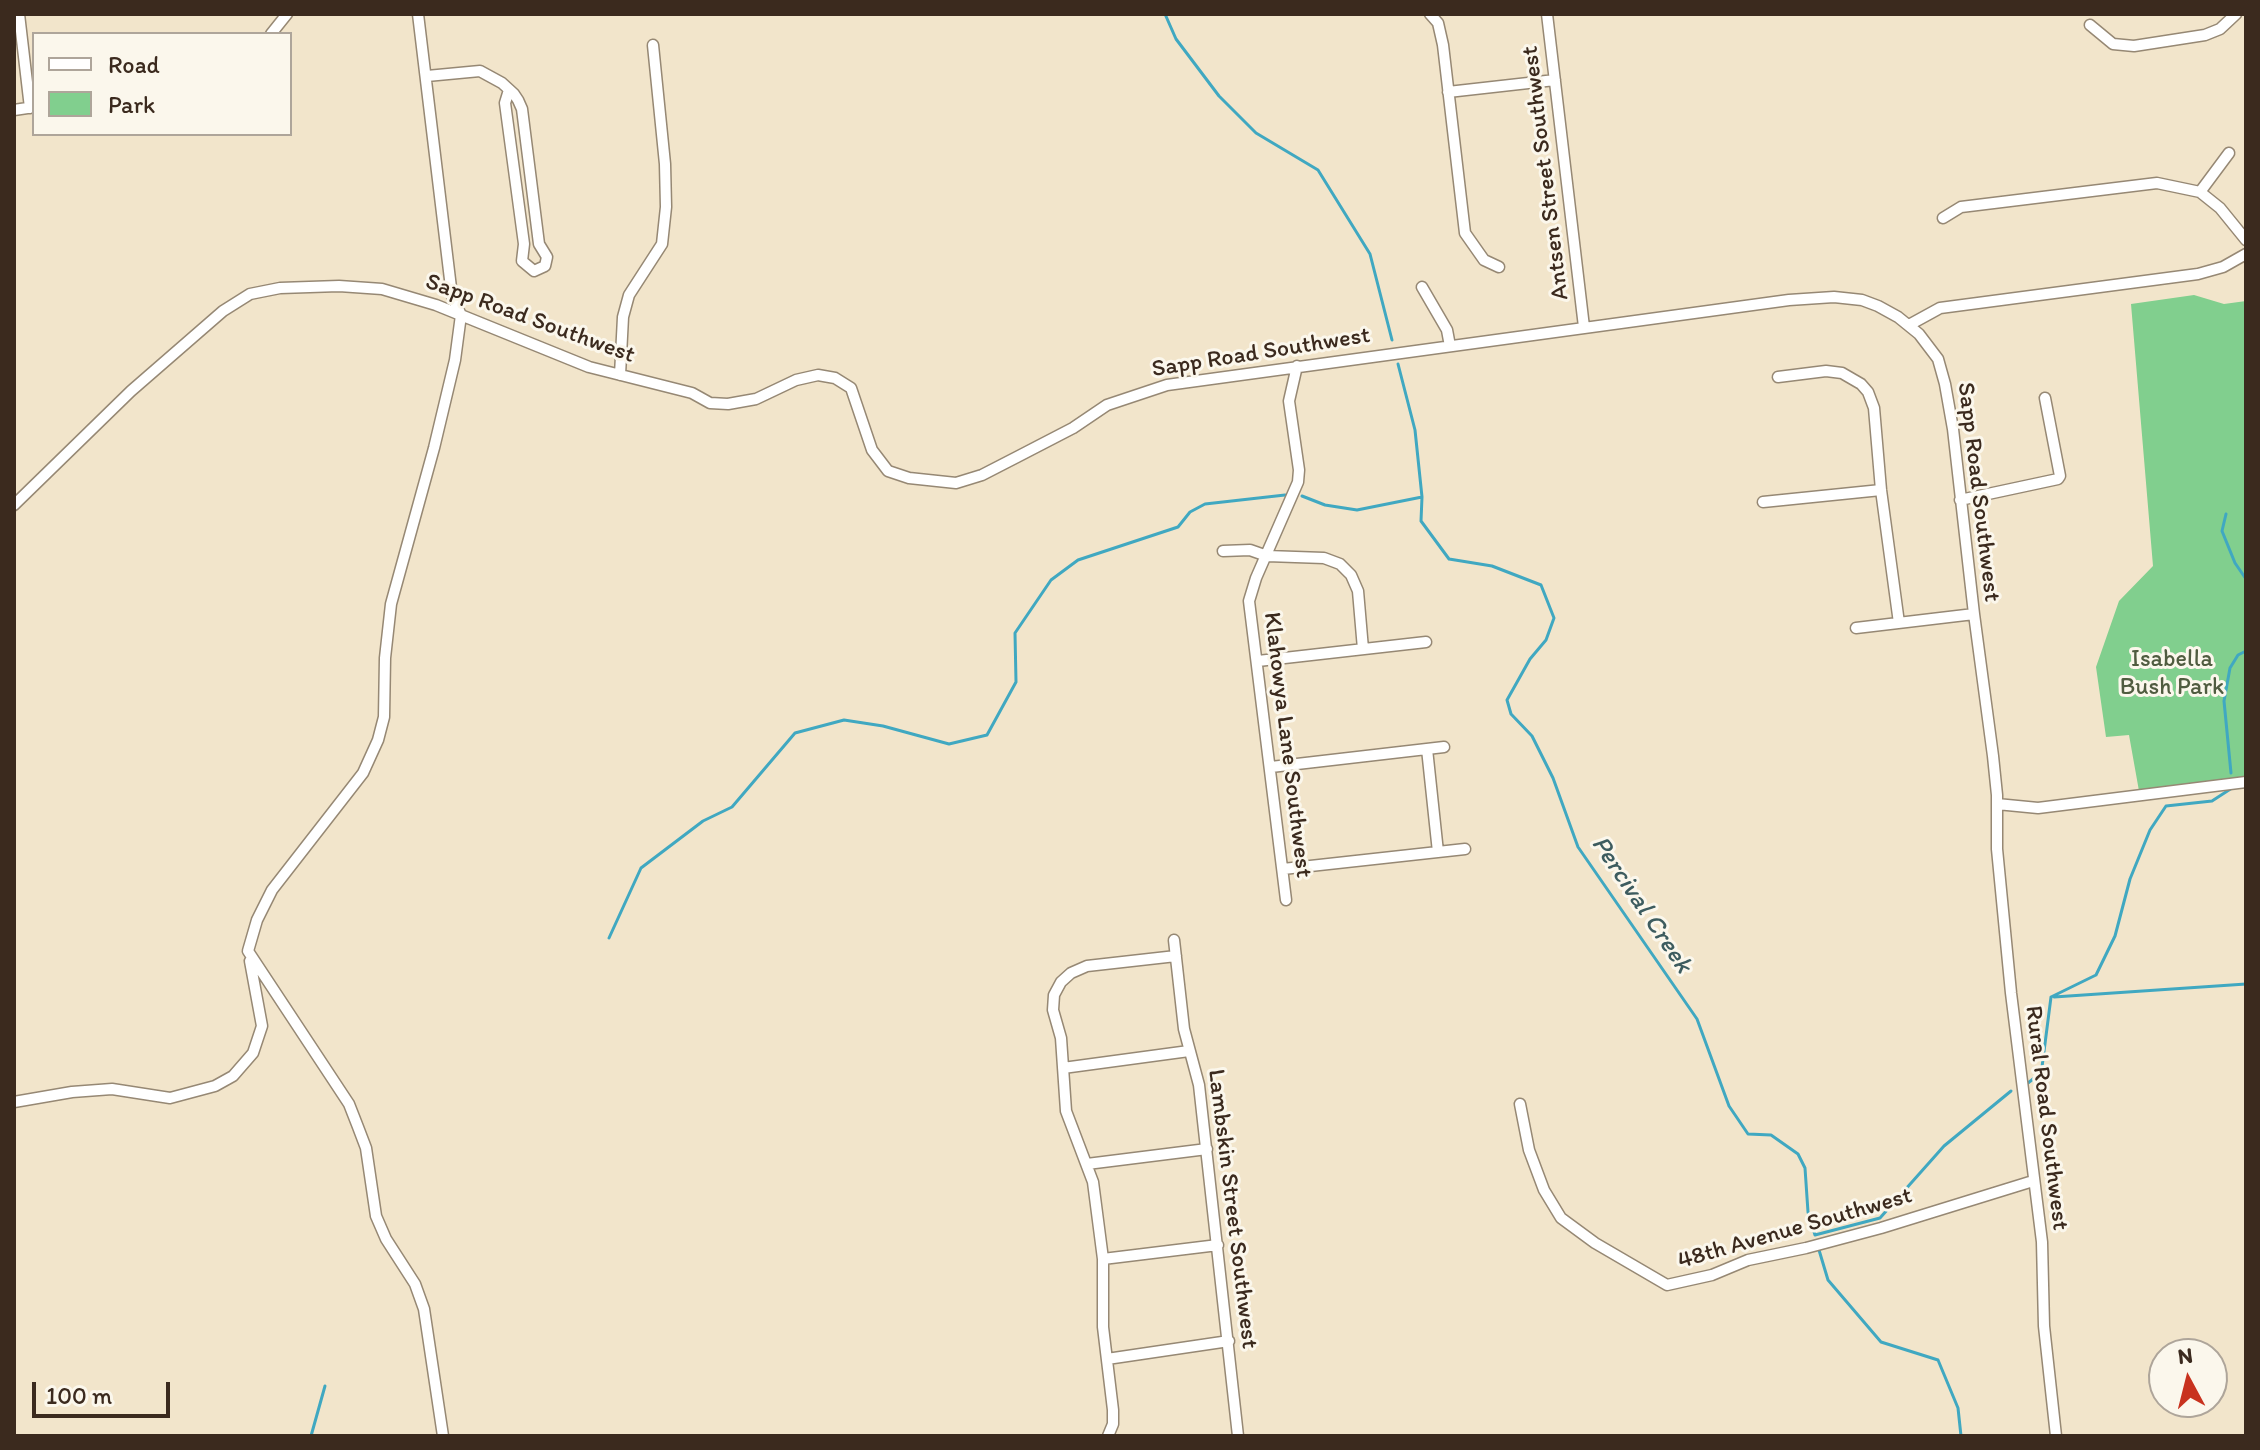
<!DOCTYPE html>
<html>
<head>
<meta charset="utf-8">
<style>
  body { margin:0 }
  #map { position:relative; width:2260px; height:1450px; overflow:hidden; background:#f2e5cb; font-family:Itim,sans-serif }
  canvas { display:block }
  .frame { position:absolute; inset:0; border:16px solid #3b2a1e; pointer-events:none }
  .legend { position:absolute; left:32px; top:32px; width:260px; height:104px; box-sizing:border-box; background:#fbf7ec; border:2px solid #aea59a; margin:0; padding:10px 14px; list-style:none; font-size:24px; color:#3b2a1e }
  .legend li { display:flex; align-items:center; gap:16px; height:40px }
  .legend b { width:40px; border:2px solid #aea59a }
  .north { position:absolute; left:2148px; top:1338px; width:80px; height:80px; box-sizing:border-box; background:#fbf7ec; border:2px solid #aea59a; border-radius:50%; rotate:353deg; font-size:22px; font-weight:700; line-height:32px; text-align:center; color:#3b2a1e }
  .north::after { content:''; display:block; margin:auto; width:28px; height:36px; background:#c8321e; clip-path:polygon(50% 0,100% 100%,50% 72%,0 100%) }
  .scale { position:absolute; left:32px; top:1382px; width:138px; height:36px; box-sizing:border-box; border:4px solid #3b2a1e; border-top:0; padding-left:10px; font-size:24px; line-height:28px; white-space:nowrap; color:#3b2a1e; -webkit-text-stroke:6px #fbf7ec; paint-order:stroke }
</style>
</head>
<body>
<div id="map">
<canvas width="2260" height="1450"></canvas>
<div class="frame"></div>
<ul class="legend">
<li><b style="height:10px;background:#fff"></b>Road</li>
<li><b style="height:22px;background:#81cf8e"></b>Park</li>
</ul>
<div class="north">N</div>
<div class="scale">100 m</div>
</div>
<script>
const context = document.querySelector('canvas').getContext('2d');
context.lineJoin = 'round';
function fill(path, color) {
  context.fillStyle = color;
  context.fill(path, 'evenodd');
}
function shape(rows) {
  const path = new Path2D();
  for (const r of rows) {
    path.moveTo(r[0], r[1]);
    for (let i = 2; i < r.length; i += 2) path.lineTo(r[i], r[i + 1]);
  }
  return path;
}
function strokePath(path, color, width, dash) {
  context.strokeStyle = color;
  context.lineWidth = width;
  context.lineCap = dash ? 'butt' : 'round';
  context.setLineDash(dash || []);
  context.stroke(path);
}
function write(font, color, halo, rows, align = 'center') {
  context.font = font + ' Itim,sans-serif';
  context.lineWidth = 6;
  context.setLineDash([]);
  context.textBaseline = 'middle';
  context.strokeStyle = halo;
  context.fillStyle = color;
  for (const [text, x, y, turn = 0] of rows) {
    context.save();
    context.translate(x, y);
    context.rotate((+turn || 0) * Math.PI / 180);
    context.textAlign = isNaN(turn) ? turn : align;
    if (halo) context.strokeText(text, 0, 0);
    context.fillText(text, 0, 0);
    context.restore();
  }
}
const green = shape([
  [2194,295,2224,304,2246,301,2246,779,2139,791,2129,735,2106,737,2096,667,2119,601,2153,566,2131,304]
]);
const stream = shape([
  [1165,14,1176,39,1219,96,1256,133,1318,170,1370,254,1392,340],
  [1398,364,1415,430,1422,497,1421,521,1449,559,1492,566,1541,585,1554,618,1546,640,1530,659,1507,700,1511,714,1532,736,1553,778,1578,847,1697,1019,1729,1106,1748,1134,1771,1135,1798,1154,1805,1168,1808,1212,1815,1235,1880,1218,1944,1146,2011,1091],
  [1302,496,1325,505,1357,510,1422,497],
  [2226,514,2222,531,2235,563,2246,579],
  [2231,773,2224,701,2230,668,2238,655,2246,651],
  [609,938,641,868,703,821,732,807,795,733,844,720,883,726,949,744,987,735,1016,682,1015,633,1051,580,1078,560,1178,527,1190,512,1205,504,1285,495],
  [2051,997,2096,975,2115,936,2130,879,2150,830,2166,806,2212,801,2232,788],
  [2054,997,2246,984],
  [2028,1083,2038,1075,2042,1067,2051,997],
  [1819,1250,1828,1280,1881,1342,1938,1360,1958,1408,1961,1436],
  [311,1436,325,1386]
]);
const minor = shape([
  [19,14,30,108],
  [418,14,452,296,461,315,455,360,434,448,391,604,385,658,384,717,378,740,363,773,272,890,257,920,248,951,349,1104,358,1127,366,1148,376,1216,386,1239,415,1284,424,1309,443,1436],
  [1430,14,1438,23,1443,45,1465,233,1484,260,1499,267],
  [1547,14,1584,327],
  [2090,25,2113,44,2134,46,2205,35,2220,29,2236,14],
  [271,34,287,14],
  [427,76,480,71,502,83,514,94,518,100,522,109,539,244,547,257,545,266,534,271,522,261,524,244,505,103,509,90],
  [1448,92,1555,80],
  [14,110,34,107],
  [2200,192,2229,153],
  [1943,218,1961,207,2157,183,2200,192,2220,208,2246,240],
  [1422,287,1447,330,1450,346],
  [1909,325,1940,308,2198,274,2223,267,2246,254],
  [620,375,623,317,629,295,662,244,666,207,665,164,653,45],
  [1778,377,1826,371,1842,373,1861,384,1868,392,1874,408,1881,490,1899,623],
  [1960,500,2058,479,2060,476,2045,398],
  [1763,502,1881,490],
  [14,505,131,391,223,311,250,294,280,288,339,286,382,289,436,305,589,367,692,393,710,403,728,404,756,399,796,380,818,375,835,378,851,388,872,450,888,471,909,478,956,483,982,475,1017,457,1073,428,1107,405,1167,385,1789,300,1834,297,1862,300,1878,306,1898,317,1919,334,1938,359,1945,384,1953,429,1974,614,1993,756,1997,795,1997,849,2011,993,2042,1242,2044,1326,2056,1436],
  [1223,551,1250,550,1267,556,1324,558,1340,564,1351,575,1358,591,1363,649],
  [1856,628,1974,614],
  [1258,661,1426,642],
  [1427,749,1438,852],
  [1271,767,1444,747],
  [1997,804,2038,808,2246,782],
  [1283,869,1465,849],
  [1286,900,1249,601,1256,578,1298,482,1299,470,1289,401,1297,366],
  [1174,940,1184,1029,1199,1085,1238,1436],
  [1063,1068,1189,1051],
  [14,1102,72,1092,112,1089,170,1098,215,1086,233,1076,253,1053,262,1026,250,961],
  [1520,1104,1529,1150,1544,1190,1561,1218,1595,1243,1667,1285,1712,1275,1748,1260,1806,1248,1881,1228,2033,1181],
  [1087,1164,1207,1149],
  [1103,1259,1218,1245],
  [1107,1359,1229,1341],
  [1108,1436,1113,1424,1113,1410,1103,1327,1103,1259,1093,1182,1066,1111,1061,1038,1053,1010,1054,995,1061,982,1071,973,1087,966,1176,956]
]);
const streetNames = [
  ["Antsen Street Southwest",1546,173,-97],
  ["Sapp Road Southwest",530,319,20],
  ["Sapp Road Southwest",1261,353,-9],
  ["Sapp Road Southwest",1978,492,83],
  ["Klahowya Lane Southwest",1287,745,83],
  ["Rural Road Southwest",2046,1118,83],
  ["Lambskin Street Southwest",1232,1209,83],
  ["48th Avenue Southwest",1795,1229,-16]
];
const parkNames = [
  ["Isabella",2172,660],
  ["Bush Park",2172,688]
];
const waterNames = [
  ["Percival Creek",1641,905,56]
];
fill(green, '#81cf8e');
strokePath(stream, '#40a8c1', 3);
strokePath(minor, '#968874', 13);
strokePath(minor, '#fff', 10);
write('24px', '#3b2a1e', '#fbf7ec', streetNames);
write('24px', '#505c40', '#fbf7ec', parkNames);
write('italic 26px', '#3d5c5f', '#fbf7ec', waterNames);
</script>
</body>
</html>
